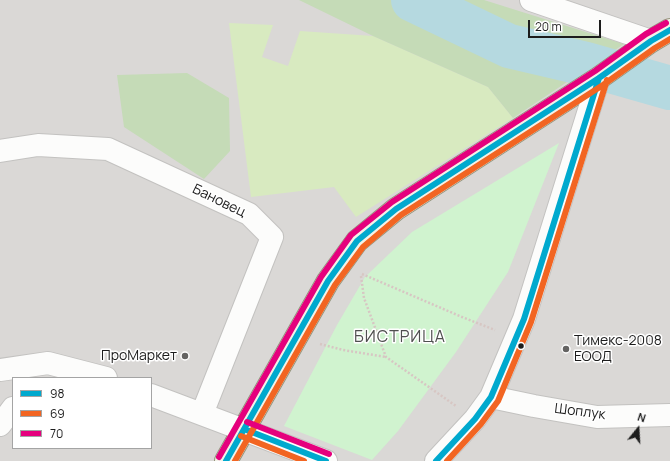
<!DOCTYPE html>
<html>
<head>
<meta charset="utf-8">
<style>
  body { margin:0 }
  #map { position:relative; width:670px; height:461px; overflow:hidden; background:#ebe8e4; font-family:Manrope,sans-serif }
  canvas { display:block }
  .legend { position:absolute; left:12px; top:377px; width:140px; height:72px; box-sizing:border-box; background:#fff; border:1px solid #a4a4a4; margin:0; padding:5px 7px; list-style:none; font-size:12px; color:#1c1c1c }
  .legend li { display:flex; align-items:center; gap:8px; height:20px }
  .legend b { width:20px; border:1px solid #a4a4a4 }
  .north { position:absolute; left:618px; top:409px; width:40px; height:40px; -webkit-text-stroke:3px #fff; paint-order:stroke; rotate:18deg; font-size:11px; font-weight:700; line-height:16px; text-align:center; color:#1c1c1c }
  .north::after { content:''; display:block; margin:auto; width:14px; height:18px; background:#1c1c1c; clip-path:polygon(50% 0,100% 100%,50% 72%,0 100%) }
  .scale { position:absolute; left:528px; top:20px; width:73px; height:18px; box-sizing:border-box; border:2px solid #1c1c1c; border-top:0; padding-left:5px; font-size:12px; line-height:14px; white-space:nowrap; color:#1c1c1c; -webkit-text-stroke:3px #fff; paint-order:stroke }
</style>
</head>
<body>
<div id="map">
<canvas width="670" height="461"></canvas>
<ul class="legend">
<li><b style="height:5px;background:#00a9ce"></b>98</li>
<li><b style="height:5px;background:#f26522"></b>69</li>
<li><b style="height:5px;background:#e5007d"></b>70</li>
</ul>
<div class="north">N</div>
<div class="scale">20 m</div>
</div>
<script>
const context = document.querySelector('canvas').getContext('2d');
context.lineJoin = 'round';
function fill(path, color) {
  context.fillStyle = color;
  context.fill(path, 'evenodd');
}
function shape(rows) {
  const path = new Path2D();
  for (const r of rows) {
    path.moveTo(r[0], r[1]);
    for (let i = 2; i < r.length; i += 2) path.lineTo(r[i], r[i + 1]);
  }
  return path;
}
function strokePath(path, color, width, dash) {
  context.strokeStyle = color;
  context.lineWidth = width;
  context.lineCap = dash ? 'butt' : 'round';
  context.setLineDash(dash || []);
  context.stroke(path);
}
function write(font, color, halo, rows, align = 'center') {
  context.font = font + ' Manrope,sans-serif';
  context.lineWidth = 3;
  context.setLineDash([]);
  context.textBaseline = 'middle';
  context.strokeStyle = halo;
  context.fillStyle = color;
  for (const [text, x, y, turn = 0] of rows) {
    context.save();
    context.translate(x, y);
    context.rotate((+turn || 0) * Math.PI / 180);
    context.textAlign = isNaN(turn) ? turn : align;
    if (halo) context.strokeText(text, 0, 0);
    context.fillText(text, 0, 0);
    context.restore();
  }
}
const residential = shape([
  [0,0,670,0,670,461,0,461],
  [13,378,151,378,151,448,13,448]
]);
const grass = shape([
  [229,23,273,25,262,57,288,66,300,31,373,36,488,87,513,118,356,217,334,187,251,197]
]);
const forest = shape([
  [299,0,484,0,624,44,513,118,488,87,373,36],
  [187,73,229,98,230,151,204,179,124,127,117,75]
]);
const park = shape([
  [559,143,508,272,456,352,398,431,372,460,284,426,337,325,365,277,412,232]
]);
const river = shape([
  [413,0,509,46,586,64,670,88]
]);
const path = shape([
  [362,274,462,317,495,330],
  [361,276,364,298,386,357,456,406],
  [320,344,343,350,386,357]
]);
const street = shape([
  [531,0,651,41],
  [0,151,38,145,108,149,249,214,272,237,202,414],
  [0,370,48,363,106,378],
  [151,395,326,461],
  [491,397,534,406,597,417,670,415],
  [0,425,13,408],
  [436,461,475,419,491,397,524,319,599,78]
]);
const secondary = shape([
  [226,461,328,281,357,241,396,209,599,78,651,41,670,30]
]);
const bus1 = shape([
  [244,429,326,461],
  [226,461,328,281,357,241,396,209,599,78,651,41,670,30],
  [436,461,475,419,491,397,524,319,599,78]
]);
const bus2 = shape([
  [241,436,304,461],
  [235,461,335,285,363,247,401,215,603,85,655,48,670,39],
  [447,461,481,424,498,401,531,322,607,80]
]);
const bus3 = shape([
  [247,422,329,454],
  [219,457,321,277,351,235,392,202,595,71,646,34,666,23]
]);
const markers = [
  [521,346,3.5,"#1c1c1c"],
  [566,349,4,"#646362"],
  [185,356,4,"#646362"]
];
const streetNames = [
  ["Бановец",219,201,26],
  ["Шоплук",580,412,7]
];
const poiNames = [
  ["Тимекс-2008",574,341],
  ["ЕООД",574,357],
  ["ПроМаркет",177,356,"right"]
];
const quarterNames = [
  ["БИСТРИЦА",400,338]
];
fill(residential, '#dad8d6');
fill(grass, '#d8eac0');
fill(forest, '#c5dbb7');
fill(park, '#d0f3cf');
strokePath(river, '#b5d9e0', 44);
strokePath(street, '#c3c2c0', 24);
strokePath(secondary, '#94947c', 24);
strokePath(path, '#d7c6c3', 2.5, [2, 2]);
strokePath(street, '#fcfcfb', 22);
strokePath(secondary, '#f3f2e8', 22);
strokePath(bus1, '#00a9ce', 6);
strokePath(bus2, '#f26522', 6);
strokePath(bus3, '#e5007d', 6);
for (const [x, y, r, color] of markers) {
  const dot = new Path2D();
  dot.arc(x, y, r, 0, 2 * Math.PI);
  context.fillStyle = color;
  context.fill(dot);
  strokePath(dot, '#fff', 1.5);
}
write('14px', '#1c1c1c', '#fff', streetNames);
write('14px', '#1c1c1c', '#fff', poiNames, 'left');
context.letterSpacing = '1px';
write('16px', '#4f4f4f', '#fff', quarterNames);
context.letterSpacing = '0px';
</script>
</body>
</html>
